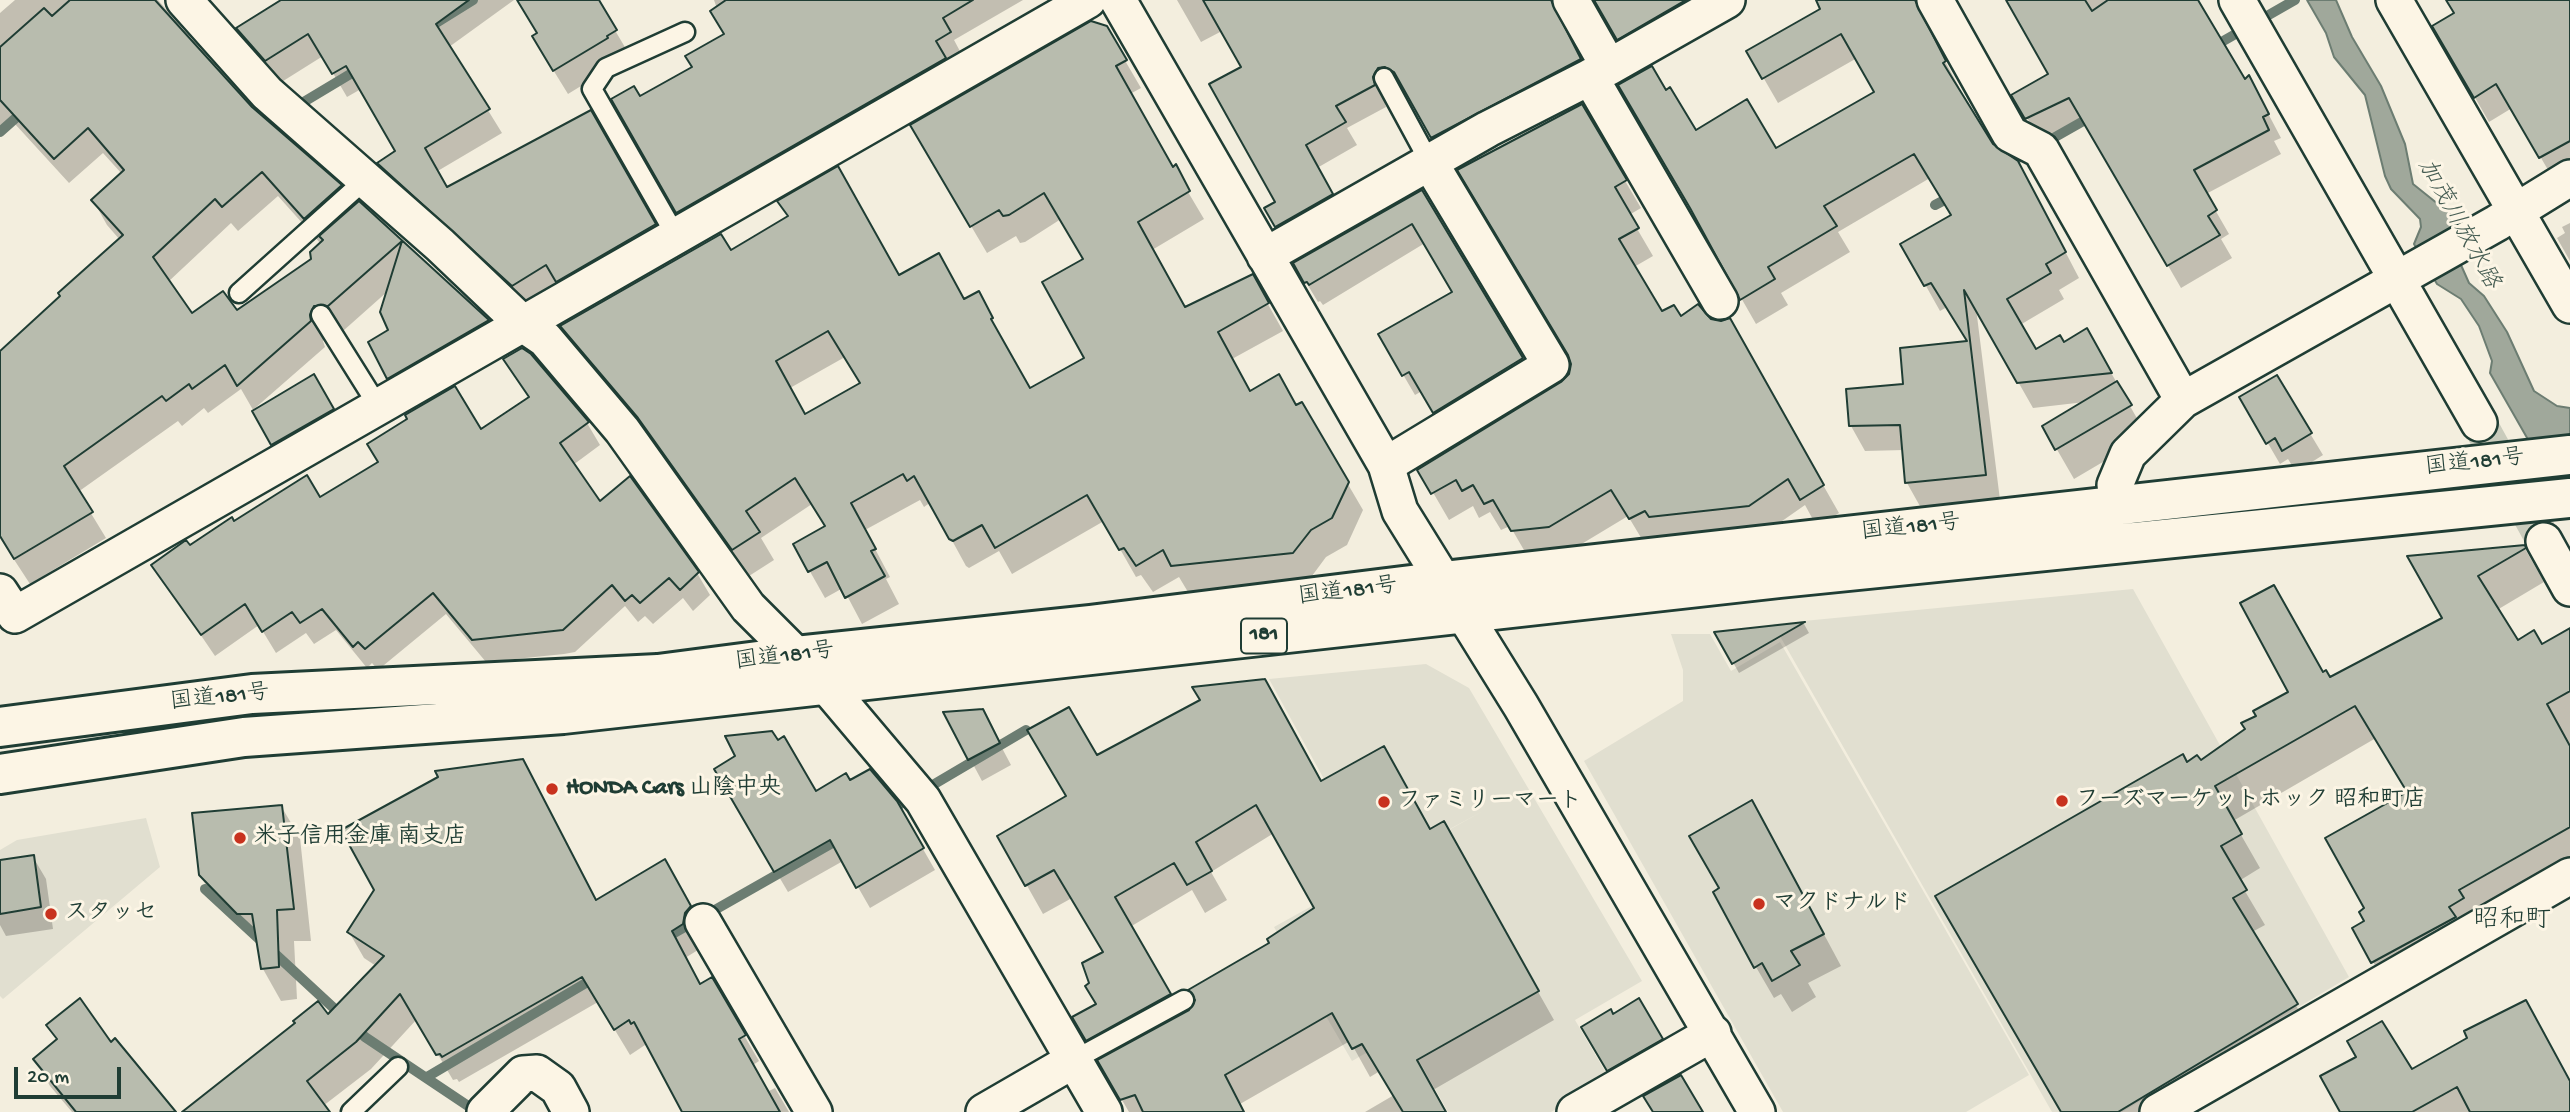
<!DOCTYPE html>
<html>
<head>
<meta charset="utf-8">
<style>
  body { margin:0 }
  #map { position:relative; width:2570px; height:1112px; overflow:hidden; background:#f3eede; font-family:"Gochi Hand",sans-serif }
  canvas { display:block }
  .scale { position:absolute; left:14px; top:1067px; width:107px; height:32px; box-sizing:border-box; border:4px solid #1f3d34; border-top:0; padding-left:9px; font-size:21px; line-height:24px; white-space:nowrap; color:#1f3d34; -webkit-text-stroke:5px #fcf5e5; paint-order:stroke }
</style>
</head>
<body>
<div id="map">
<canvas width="2570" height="1112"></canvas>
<div class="scale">20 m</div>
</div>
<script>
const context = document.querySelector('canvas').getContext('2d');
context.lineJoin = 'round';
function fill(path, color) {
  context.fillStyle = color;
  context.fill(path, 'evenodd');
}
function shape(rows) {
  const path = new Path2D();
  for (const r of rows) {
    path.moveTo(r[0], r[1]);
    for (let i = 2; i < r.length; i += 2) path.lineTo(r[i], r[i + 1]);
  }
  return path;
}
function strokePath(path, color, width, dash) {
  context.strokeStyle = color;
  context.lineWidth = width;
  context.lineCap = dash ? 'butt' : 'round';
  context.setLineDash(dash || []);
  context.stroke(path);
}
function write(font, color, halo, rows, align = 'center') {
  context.font = font + ' "Gochi Hand","Klee One",sans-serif';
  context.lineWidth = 6;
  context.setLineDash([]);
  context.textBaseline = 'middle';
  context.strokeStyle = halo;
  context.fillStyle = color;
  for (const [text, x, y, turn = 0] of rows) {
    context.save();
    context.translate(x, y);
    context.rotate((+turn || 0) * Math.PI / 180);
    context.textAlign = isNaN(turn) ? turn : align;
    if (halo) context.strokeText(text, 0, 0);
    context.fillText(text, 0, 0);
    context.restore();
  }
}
const built = shape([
  [2133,589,2349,977,2122,1112,2052,1112,1773,624],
  [1671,634,1710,634,1731,671,1780,642,2029,1075,1966,1112,1783,1112,1584,761,1683,701,1683,670],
  [1426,664,1469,688,1642,981,1575,1020,1609,1078,1551,1112,1448,1112,1403,1032,1352,1061,1274,927,1483,811,1374,870,1269,679],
  [146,818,160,867,3,999,0,996,0,850,17,840]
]);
const water = shape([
  [2307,0,2336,0,2352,37,2381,86,2405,144,2413,184,2453,216,2471,217,2461,265,2469,283,2484,296,2507,332,2534,391,2557,406,2570,408,2570,513,2490,373,2492,361,2479,326,2461,299,2437,284,2414,244,2421,227,2420,219,2391,189,2385,176,2365,95,2334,57,2326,33,2307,0]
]);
const shadow = shape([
  [15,0,158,0,251,108,340,187,353,208,359,203,488,321,502,346,403,403,388,378,388,291,343,331,329,331,323,341,325,347,254,409,332,408,350,442,291,476,241,389,208,413,204,408,182,426,178,421,78,492,106,538,30,584,0,538,0,353,120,240,107,225,93,200,122,174,103,153,69,183,15,124,2,135,0,132,0,13],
  [278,196,321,244,312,260,237,312,191,316,168,282,231,223,238,231],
  [285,0,514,0,449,47,502,133,436,172,447,190,590,112,668,248,526,308,392,186,379,163,398,152,361,89,347,97,323,56,280,83,252,52,239,29],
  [519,0,597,0,629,54,620,62,568,94,547,60,539,34],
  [714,0,1023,0,954,40,962,55,690,234,613,100,639,99,694,68,726,35],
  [1177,0,1725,0,1631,60,1603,11,1586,1,1566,12,1562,24,1592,81,1445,159,1408,94,1399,88,1390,90,1384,100,1386,107,1347,128,1357,145,1317,168,1344,216,1289,248,1267,209,1277,203,1243,68,1222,31,1201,42],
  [1836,0,1912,0,1959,87,1956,88,1992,146,2032,188,2079,278,2059,290,2064,299,2020,325,2036,351,2064,344,2101,355,2147,436,2074,479,2044,427,2085,402,2033,408,1976,308,2000,500,1921,508,1907,483,1904,450,1865,451,1851,426,1969,343,1947,307,1940,311,1903,245,1953,216,1930,178,1838,232,1850,252,1781,293,1788,305,1756,324,1620,86,1695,132,1776,150,1877,92,1857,58,1778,103,1748,51],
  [2008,0,2150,0,2261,100,2281,138,2274,141,2281,154,2206,194,2229,234,2221,239,2232,258,2181,288,2084,120,2041,142,2014,95,2051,75],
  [2448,0,2570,0,2570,172,2555,182,2512,108,2489,122,2434,26,2456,14],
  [1106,28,1141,88,1130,94,1204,219,1152,250,1185,309,1252,276,1283,331,1232,359,1250,393,1295,407,1301,404,1363,510,1347,545,1326,557,1309,580,1188,592,1179,577,1153,592,1141,575,1136,577,1104,521,1012,574,999,551,969,568,966,566,931,502,924,507,920,500,865,530,890,577,886,579,899,604,862,624,843,588,825,598,795,545,827,528,812,504,761,538,774,560,749,576,656,446,578,353,563,326,730,252,789,218,780,202,899,277,964,301,978,294,1030,391,1086,359,1085,260,1061,219,1025,242,1020,243,1016,236,987,253,912,126],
  [845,357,862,384,805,416,790,388],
  [1581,106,1641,208,1629,215,1653,256,1634,267,1661,314,1721,323,1729,320,1839,513,1817,527,1805,505,1765,533,1667,543,1662,537,1646,546,1628,516,1565,554,1528,557,1510,526,1501,530,1490,512,1479,518,1473,506,1449,520,1420,470,1563,384,1570,376,1573,365],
  [1422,192,1534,379,1446,432,1422,391,1415,395,1380,335,1454,293,1425,243,1323,305,1320,301,1318,302,1295,264],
  [2570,223,2570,261,2557,238,2565,233,2562,227],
  [505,359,587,423,600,445,573,465,600,503,697,573,710,595,693,611,683,598,653,624,645,616,638,622,625,606,575,652,564,654,486,662,446,614,378,670,372,663,367,668,336,630,314,644,306,633,276,653,259,625,215,656,153,565,234,523,319,499,481,432,530,399],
  [2276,377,2323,455,2296,472,2288,459,2280,464,2241,397],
  [2524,547,2544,582,2497,610,2517,643,2542,646,2570,642,2570,872,2468,941,2474,951,2392,995,2354,929,2366,922,2366,909,2409,793,2376,738,2233,821,2260,868,2239,881,2265,925,2252,932,2316,1039,2194,1112,2063,1112,2187,765,2200,763,2323,674,2329,679,2445,619,2410,558],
  [1804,624,1809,633,1739,673,1717,634],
  [946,714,994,733,1011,765,982,781],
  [1096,757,1321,783,1430,831,1443,824,1554,1020,1433,1090,1445,1112,1365,1112,1394,1095,1380,1071,1370,1077,1350,1041,1240,1104,1244,1112,1129,1112,1074,1018,1098,1004,1104,953,1072,898,1043,914,999,836,1068,797],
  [1274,833,1316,909,1181,1016,1170,997,1108,1030,1130,927,1192,890,1205,913,1227,900,1211,872],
  [716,770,815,793,849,782,896,802,935,870,870,908,843,861,788,892],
  [281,806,300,838,311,941,294,941,297,999,281,1001,263,969,259,945,219,908,200,875],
  [1770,834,1841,966,1808,983,1816,997,1792,1012,1781,994,1774,998,1756,967],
  [33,857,46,879,53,929,6,936,0,925,0,862],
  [680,888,705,933,699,939,698,950,685,958,700,986,711,979,759,1061,753,1065,767,1092,775,1088,789,1112,685,1112,650,1048,645,1045,630,1055,598,1002,459,1082,457,1079,453,1080,417,1019,371,1069,323,1106,328,1112,185,1112,328,1016,376,966,364,958,349,932,596,901],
  [1638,1001,1674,1061,1621,1091,1583,1028,1613,1016],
  [48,1025,110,1045,174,1112,72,1112,50,1086,35,1059,58,1041],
  [2412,1071,2570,1083,2570,1112,2342,1112]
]);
const stream = shape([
  [436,23,473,0],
  [2211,48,2295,0],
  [292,109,362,67],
  [0,132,27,108],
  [2004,166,2094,115],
  [1935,205,1954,195],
  [887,812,1026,730],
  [205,889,365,1037,477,1112],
  [662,940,843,837],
  [427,1077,596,977]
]);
const building = shape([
  [70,0,155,0,252,107,342,185,304,219,262,172,222,207,215,199,153,257,192,313,223,291,237,310,311,259,310,252,323,240,319,236,359,201,489,320,387,379,368,342,388,330,380,312,402,241,328,306,314,306,310,315,311,321,237,386,225,365,192,389,189,384,166,401,162,396,64,466,93,512,14,559,0,536,0,351,60,296,58,293,123,235,91,200,124,170,88,128,54,159,0,100,0,47,44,8,52,16,70,0],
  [281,0,469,0,436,24,490,109,425,148,447,187,591,110,656,224,556,282,546,265,512,286,377,163,395,151,346,66,332,74,308,34,265,61,236,28,281,0],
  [517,0,599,0,617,30,607,36,608,38,553,71,532,36,537,33,517,0],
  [726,0,973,0,943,18,951,32,936,41,946,58,676,213,611,99,634,86,640,96,692,67,685,56,724,34,710,11,726,0],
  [1203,0,1551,0,1581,59,1431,138,1394,72,1385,67,1378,68,1373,77,1375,85,1336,106,1346,122,1306,145,1333,194,1275,227,1264,208,1275,202,1209,84,1241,67,1203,0],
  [1594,0,1686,0,1617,40,1594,0],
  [1816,0,1915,0,1946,61,1943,63,1993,144,2018,161,2066,252,2046,264,2051,273,2007,299,2036,349,2060,335,2064,342,2087,328,2112,373,2017,383,1964,290,1986,475,1905,483,1900,425,1849,426,1846,389,1903,384,1900,348,1967,341,1931,283,1924,286,1900,244,1951,215,1914,154,1824,206,1837,226,1768,267,1775,279,1740,300,1690,208,1618,85,1652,66,1666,90,1670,87,1696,130,1747,99,1776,148,1874,92,1841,34,1762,79,1746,51,1820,9,1816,0],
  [2006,0,2085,0,2092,11,2108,0,2198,0,2245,79,2249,75,2269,114,2263,117,2269,130,2194,170,2217,210,2208,216,2220,235,2167,266,2069,98,2025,119,2011,95,2048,74,2006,0],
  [2446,0,2570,0,2570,141,2539,158,2496,84,2474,98,2432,26,2454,13,2446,0],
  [1091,21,1107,26,1127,60,1116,66,1173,167,1176,164,1190,191,1138,222,1185,307,1253,274,1269,303,1218,332,1250,391,1279,374,1296,405,1302,402,1349,482,1332,518,1311,530,1293,553,1171,566,1163,550,1136,566,1124,548,1119,550,1087,495,995,548,982,525,953,541,949,539,914,476,907,481,903,474,851,503,876,549,871,551,885,576,845,598,827,562,808,572,793,544,825,526,795,478,746,511,760,532,732,550,638,418,560,326,721,234,731,250,788,216,777,201,838,166,899,275,939,253,964,299,979,291,993,318,991,319,1030,388,1084,358,1042,282,1083,259,1044,193,1009,215,1003,216,999,210,970,227,910,125,1091,21],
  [828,331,860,383,805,414,776,361,828,331],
  [1582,104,1627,180,1615,187,1639,228,1619,239,1662,311,1674,305,1681,316,1698,304,1711,319,1721,321,1730,318,1824,485,1800,500,1788,479,1749,506,1649,517,1645,511,1629,519,1611,490,1549,527,1511,531,1493,500,1484,504,1473,485,1462,491,1456,480,1431,494,1417,470,1561,382,1569,374,1571,364,1568,355,1457,170,1582,104],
  [1422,190,1523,358,1433,413,1409,372,1402,376,1378,334,1452,292,1412,224,1309,285,1307,282,1304,283,1293,263,1422,190],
  [522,348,531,354,589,422,560,443,600,501,630,476,699,572,680,590,669,578,640,603,632,595,625,601,612,585,563,630,472,640,433,593,365,649,358,642,353,647,322,609,300,623,292,612,262,632,245,604,201,635,151,565,186,540,190,545,232,517,234,521,307,475,320,497,378,462,367,444,407,419,405,415,455,386,481,429,529,397,503,359,522,348],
  [314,374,334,409,271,445,252,411,314,374],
  [2277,375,2312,433,2282,451,2275,438,2266,444,2239,397,2277,375],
  [2117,381,2132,405,2055,450,2042,426,2117,381],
  [2525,545,2526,548,2478,576,2518,640,2534,630,2542,644,2570,628,2570,691,2547,704,2570,746,2570,827,2459,890,2464,898,2449,907,2456,917,2371,963,2352,928,2364,921,2359,912,2364,908,2325,838,2407,792,2355,706,2215,786,2242,834,2221,846,2247,890,2233,898,2298,1004,2118,1112,2061,1112,1935,896,2183,754,2187,762,2197,755,2201,760,2245,729,2241,723,2256,716,2253,711,2288,692,2240,603,2274,585,2323,672,2326,670,2330,677,2442,618,2407,556,2525,545],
  [1805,622,1732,664,1714,632,1805,622],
  [1265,679,1321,781,1384,746,1430,829,1444,821,1539,991,1417,1060,1446,1112,1403,1112,1362,1044,1352,1049,1332,1013,1225,1075,1244,1112,1143,1112,1135,1095,1120,1100,1097,1060,1189,1010,1195,1000,1188,990,1269,943,1267,939,1314,908,1256,805,1196,842,1212,871,1187,885,1174,863,1115,897,1171,994,1086,1041,1072,1017,1096,1004,1085,986,1089,983,1082,963,1103,952,1054,870,1025,886,997,836,1066,796,1027,730,1069,707,1097,755,1200,700,1192,687,1265,679],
  [983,709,1000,743,968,760,943,712,983,709],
  [772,731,778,740,784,736,816,791,846,773,850,780,870,769,897,801,924,848,856,888,830,840,774,872,714,769,735,756,725,736,772,731],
  [523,759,596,900,665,859,691,906,685,913,683,924,672,931,700,984,712,977,746,1035,739,1039,780,1112,682,1112,634,1022,631,1024,629,1020,614,1030,582,977,442,1057,440,1054,436,1055,400,994,356,1042,307,1081,330,1112,182,1112,295,1023,293,1021,318,1001,328,1014,384,956,347,932,374,890,341,830,438,777,435,771,523,759],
  [1752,800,1824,934,1791,951,1800,965,1772,981,1762,963,1754,968,1713,892,1719,888,1689,836,1752,800],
  [282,805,294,909,277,910,279,967,261,969,252,914,237,914,199,875,192,813,282,805],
  [34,855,41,907,0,914,0,860,34,855],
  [80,998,111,1042,115,1038,176,1112,76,1112,33,1059,57,1039,46,1025,80,998],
  [1639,998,1663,1039,1607,1071,1581,1027,1611,1009,1613,1014,1639,998],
  [2526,1000,2570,1081,2570,1112,2470,1112,2457,1087,2412,1112,2340,1112,2320,1076,2356,1057,2347,1041,2382,1021,2412,1069,2467,1038,2464,1031,2526,1000],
  [1681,1075,1703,1112,1653,1112,1643,1096,1681,1075]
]);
const minorTunnel = shape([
  [2479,423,2544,541]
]);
const service = shape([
  [1384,78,1430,163],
  [676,236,592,89,606,68,685,32],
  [239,293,366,179],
  [321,315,378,406],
  [1074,1060,1184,1000],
  [351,1112,398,1067]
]);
const minor = shape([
  [184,0,267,93,440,245,523,324,545,339,622,430,748,607,825,684,923,800,1104,1112],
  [1118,0,1386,465,1400,511,1521,706,1757,1112],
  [1571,0,1609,67,1590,77],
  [1935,0,2010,134,2041,150,2183,400],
  [2237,0,2479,423],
  [2394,0,2570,305],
  [1609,67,1727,0],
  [1265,256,1488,129,1590,77,1720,301],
  [1386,465,1551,365,1430,163],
  [2115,485,2128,454,2183,400,2497,223,2570,178],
  [2544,541,2570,588],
  [0,592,15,615,1088,0],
  [703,922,814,1112],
  [485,1112,523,1074,537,1073,558,1088,571,1112],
  [984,1112,1074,1060],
  [1575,1112,1713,1033],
  [2158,1112,2570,876]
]);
const trunk = shape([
  [0,727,252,694,658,674,796,656,1091,625,1443,581,2570,455],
  [0,774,244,737,563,714,1779,578,2570,498]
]);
const markers = [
  [552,789,7,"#c8321e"],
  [2062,801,7,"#c8321e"],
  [1384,802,7,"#c8321e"],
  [240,838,7,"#c8321e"],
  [1759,904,7,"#c8321e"],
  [51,914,7,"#c8321e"]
];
const shields = [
  [1264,636,46]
];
const shieldNames = [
  ["181",1264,636]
];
const streetNames = [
  ["国道181号",2475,464,-6],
  ["国道181号",1911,529,-6],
  ["国道181号",1348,593,-7],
  ["国道181号",785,658,-7],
  ["国道181号",220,699,-6]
];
const poiNames = [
  ["HONDA Cars 山陰中央",566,789],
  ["フーズマーケットホック 昭和町店",2076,801],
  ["ファミリーマート",1398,802],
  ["米子信用金庫 南支店",254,838],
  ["マクドナルド",1773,904],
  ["スタッセ",65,914]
];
const waterNames = [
  ["加茂川放水路",2457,225,61]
];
const quarterNames = [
  ["昭和町",2512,922]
];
fill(built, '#e1dfd0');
fill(water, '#a0a89b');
strokePath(water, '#6c7d72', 2);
fill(shadow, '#0003');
strokePath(stream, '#6c7d72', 10);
fill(building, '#b8bcae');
strokePath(building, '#1f3d34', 2);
strokePath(minorTunnel, '#c9cbbc', 35, [35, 18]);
strokePath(service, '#1f3d34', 23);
strokePath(minor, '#1f3d34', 40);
strokePath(trunk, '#1f3d34', 44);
strokePath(service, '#fcf5e5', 18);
strokePath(minor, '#fcf5e5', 35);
strokePath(trunk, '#fcf5e5', 38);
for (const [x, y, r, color] of markers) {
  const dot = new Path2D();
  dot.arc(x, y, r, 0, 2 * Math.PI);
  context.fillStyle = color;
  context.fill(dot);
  strokePath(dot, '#fcf5e5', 2.5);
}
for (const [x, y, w] of shields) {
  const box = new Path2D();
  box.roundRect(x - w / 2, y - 17.5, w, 35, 5);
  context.fillStyle = '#fcf5e5';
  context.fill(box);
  strokePath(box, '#1f3d34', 2);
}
write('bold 21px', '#1f3d34', null, shieldNames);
write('23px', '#1f3d34', '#fcf5e5', streetNames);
write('bold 23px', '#1f3d34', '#fcf5e5', poiNames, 'left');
write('italic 24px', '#465d53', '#fcf5e5', waterNames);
write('26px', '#1f3d34', '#fcf5e5', quarterNames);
</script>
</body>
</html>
